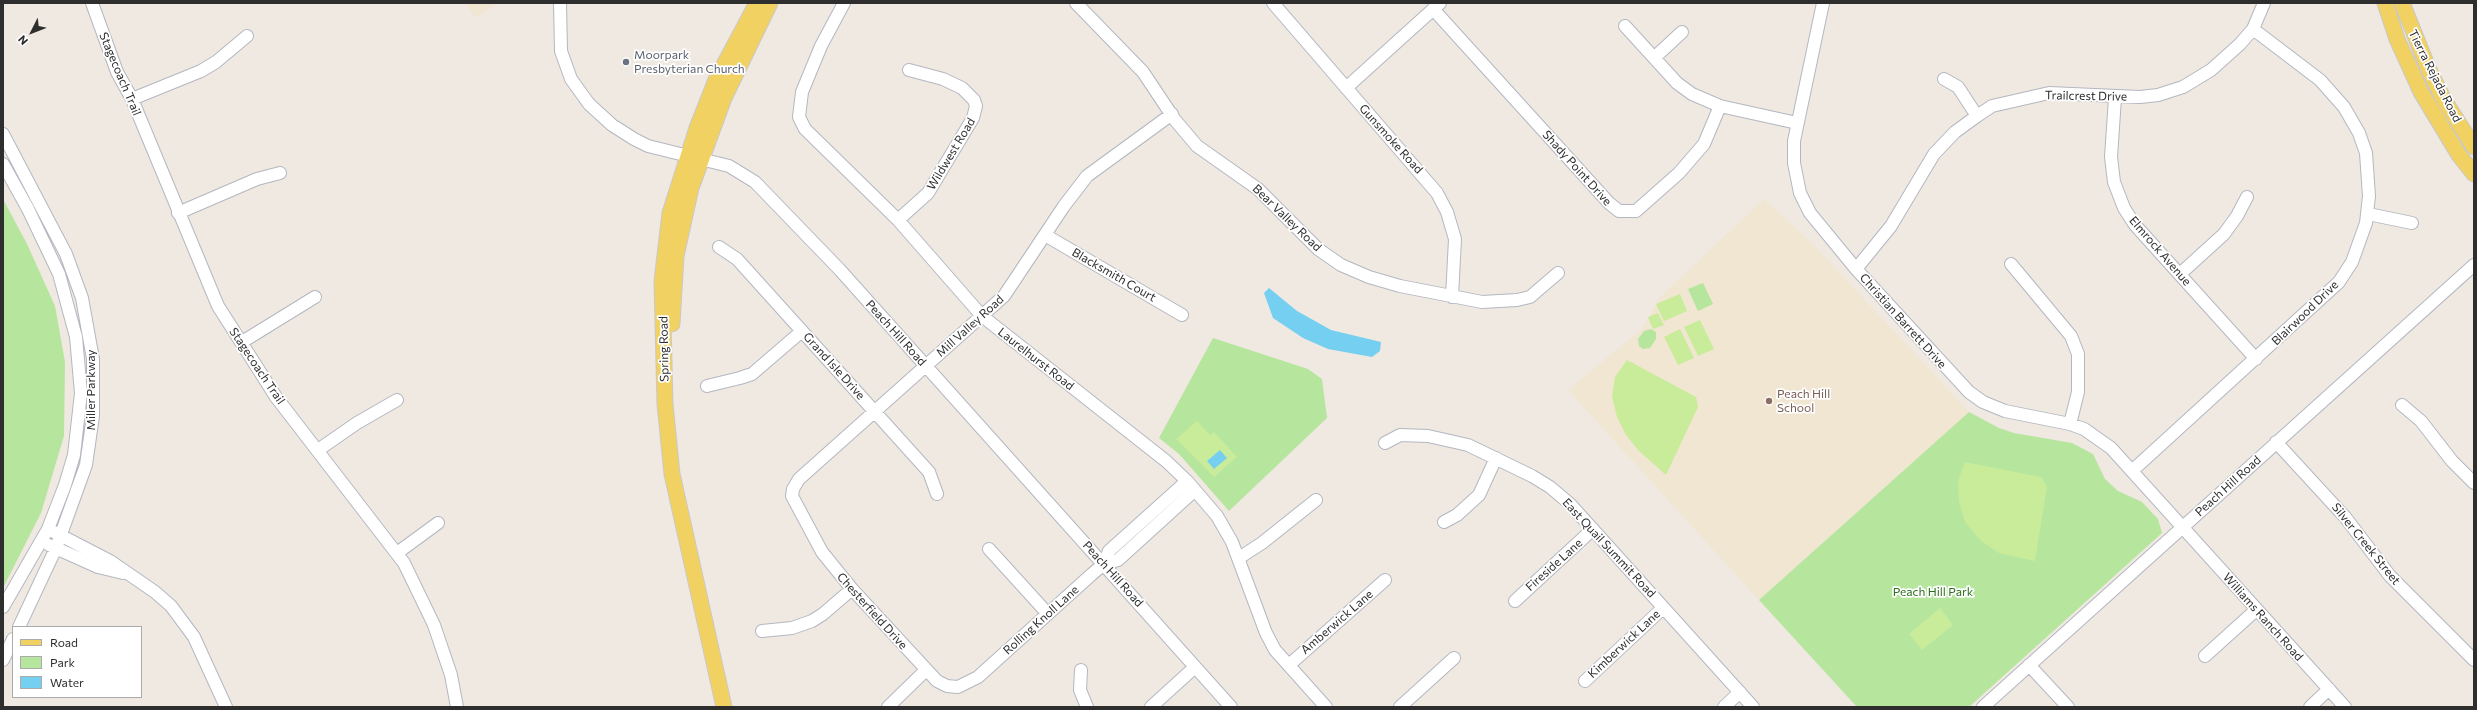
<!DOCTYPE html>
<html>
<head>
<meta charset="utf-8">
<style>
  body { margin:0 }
  #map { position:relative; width:2477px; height:710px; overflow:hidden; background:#efe9e1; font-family:Commissioner,sans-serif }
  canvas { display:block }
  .frame { position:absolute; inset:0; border:4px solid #2e2e2e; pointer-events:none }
  .legend { position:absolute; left:12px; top:626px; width:130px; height:72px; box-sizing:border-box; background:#fff; border:1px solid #ababab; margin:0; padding:5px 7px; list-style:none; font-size:12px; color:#2e2e2e }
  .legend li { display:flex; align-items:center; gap:8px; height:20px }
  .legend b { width:20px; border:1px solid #ababab }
  .north { position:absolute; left:12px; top:12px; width:40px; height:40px; -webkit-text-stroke:3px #fff; paint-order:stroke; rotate:228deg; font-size:11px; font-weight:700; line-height:16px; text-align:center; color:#2e2e2e }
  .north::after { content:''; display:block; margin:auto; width:14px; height:18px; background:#2e2e2e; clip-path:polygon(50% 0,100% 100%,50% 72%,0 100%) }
</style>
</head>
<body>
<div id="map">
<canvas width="2477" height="710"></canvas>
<div class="frame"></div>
<ul class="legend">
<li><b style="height:5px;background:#f2d163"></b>Road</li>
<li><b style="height:11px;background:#b6e59e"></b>Park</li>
<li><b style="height:11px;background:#75cff0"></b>Water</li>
</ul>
<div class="north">N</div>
</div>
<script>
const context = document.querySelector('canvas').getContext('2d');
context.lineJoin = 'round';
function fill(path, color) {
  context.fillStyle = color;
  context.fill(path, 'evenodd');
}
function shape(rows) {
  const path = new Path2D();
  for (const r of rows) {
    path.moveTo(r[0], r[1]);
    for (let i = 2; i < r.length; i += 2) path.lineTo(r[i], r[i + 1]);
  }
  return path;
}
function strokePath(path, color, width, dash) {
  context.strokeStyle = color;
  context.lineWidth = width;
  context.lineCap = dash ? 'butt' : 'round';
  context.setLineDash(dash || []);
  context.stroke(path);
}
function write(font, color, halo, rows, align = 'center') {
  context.font = font + ' Commissioner,sans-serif';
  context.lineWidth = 3.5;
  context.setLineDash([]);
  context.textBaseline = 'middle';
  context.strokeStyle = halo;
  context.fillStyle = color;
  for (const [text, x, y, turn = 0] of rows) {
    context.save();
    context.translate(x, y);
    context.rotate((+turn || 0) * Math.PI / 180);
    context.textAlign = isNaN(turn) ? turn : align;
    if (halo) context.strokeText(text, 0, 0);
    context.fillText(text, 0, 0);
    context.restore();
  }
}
const education = shape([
  [466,3,498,3,477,17,472,14],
  [1764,199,1811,242,1969,412,1759,600,1568,390,1642,329,1659,298]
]);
const green = shape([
  [3,199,27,244,55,306,65,362,64,436,41,513,3,588],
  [1703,283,1713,304,1698,311,1688,289],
  [1651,329,1656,332,1656,339,1650,348,1643,349,1639,346,1638,339,1644,331],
  [1213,338,1308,369,1322,379,1327,418,1229,511,1179,454,1159,438],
  [1969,412,1999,428,2014,433,2072,443,2093,454,2105,479,2118,491,2142,502,2158,519,2162,533,1969,707,1857,707,1759,600]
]);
const pitch = shape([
  [1680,294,1687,311,1664,321,1656,304],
  [1658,313,1664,325,1653,329,1648,317],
  [1700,320,1714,349,1698,356,1684,327],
  [1680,329,1694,358,1678,365,1664,337],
  [1627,360,1696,397,1698,407,1666,475,1639,451,1626,435,1617,417,1612,397,1615,377],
  [1197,421,1210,435,1214,432,1237,457,1214,477,1176,439],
  [1965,462,2041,477,2047,487,2035,561,1999,553,1981,541,1965,522,1959,502,1958,481],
  [1940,608,1953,625,1922,650,1909,634]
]);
const water = shape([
  [1269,288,1297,311,1331,330,1381,342,1380,351,1372,357,1328,349,1303,338,1273,318,1264,293],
  [1220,450,1227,458,1214,469,1207,461]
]);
const minor = shape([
  [92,3,117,72,132,99,218,306,276,397,404,563,434,625,451,675,457,707],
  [560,3,561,51,571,79,589,104,612,125,634,139,648,146,729,166,755,182,840,270,1231,707],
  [844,3,821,46,802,92,799,117,805,129,898,220,982,316,1166,461,1187,481,1217,516,1232,542,1266,633,1275,650,1326,707],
  [1076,3,1143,72,1175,120,1197,146,1258,189,1318,249,1341,265,1369,277,1400,286,1482,302,1517,300,1530,297,1558,273],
  [1273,3,1437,193,1447,212,1455,239,1452,297],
  [1823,3,1794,141,1794,163,1800,193,1810,213,1856,269,1969,392,1983,402,2005,411,2070,424,2084,429,2111,448,2345,707],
  [1433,9,1609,203,1619,211,1636,211,1679,173,1704,144,1720,106],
  [1625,26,1677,83,1692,94,1720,106,1797,123],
  [1654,58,1682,32],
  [1944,79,1958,87,1977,116],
  [1346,88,1440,3],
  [2115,98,2111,157,2114,182,2124,208,2135,225,2256,359],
  [132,99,201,71,216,62,247,36],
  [1172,114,1087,176,1064,206,1004,296,799,479,793,489,792,496,822,552,852,589,937,681,947,686,958,687,978,677,1092,574,1104,564,1109,551,1187,481],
  [3,134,66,254,82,298,93,359,93,416,86,465,56,548,19,627],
  [3,164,28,209,59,274,76,337,81,393,74,455,65,485,48,529,3,607],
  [178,213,257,179,280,173],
  [2368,214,2412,223],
  [898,220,928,193,973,118,976,106,974,100,962,88,943,79,909,70],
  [1045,235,1182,315],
  [719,247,737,259,929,472,937,494],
  [2011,264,2071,336,2078,354,2078,392,2070,424],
  [1856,269,1891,226,1934,154,1955,132,1977,116,1992,106,2049,93,2140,97,2158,95,2183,87,2211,70,2240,44,2253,29,2264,3],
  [2180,274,2224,234,2237,216,2247,197],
  [242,342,315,297],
  [707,386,740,378,752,374,802,331],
  [2402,405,2421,421,2452,461,2474,483],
  [2276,442,2345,517,2390,576,2474,660],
  [1385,443,1400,435,1428,436,1468,445,1532,476,1550,487,1570,504,1753,707],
  [318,450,357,423,397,400],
  [2133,470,2339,282,2352,262,2366,223,2369,196,2366,153,2359,133,2344,107,2320,80,2253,29],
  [1444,522,1457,515,1479,495,1496,458],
  [54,532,110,561,155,592,171,606,194,637,226,707],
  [49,545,98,567,123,573],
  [989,549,1048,614],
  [397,553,438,523],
  [1239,558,1262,543,1316,500],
  [1104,564,1118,560,1195,490],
  [1515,601,1593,529],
  [762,631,792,628,812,621,823,614,852,589],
  [2205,656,2256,610],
  [3,660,13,639],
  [1289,665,1385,580],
  [2029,665,2068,707],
  [1081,670,1080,690,1087,707],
  [1585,681,1663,608],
  [888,707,926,670],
  [1151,707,1195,667],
  [1400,707,1454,658],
  [1724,707,1740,692],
  [1983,707,2474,265],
  [2310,707,2329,689]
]);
const major = shape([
  [2385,3,2397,39,2421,92,2459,155,2474,174],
  [2402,3,2429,70,2444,100,2474,147],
  [672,324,676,256,691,188,724,98,770,3],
  [724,707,672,474,665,404,662,281,670,213,697,128,716,80,757,3]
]);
const markers = [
  [626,62,4,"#6b7280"],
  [1769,401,4,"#8d6e63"]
];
const worshipNames = [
  ["Moorpark",634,55],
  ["Presbyterian Church",634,69]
];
const streetNames = [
  ["Stagecoach Trail",120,74,67],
  ["Tierra Rejada Road",2435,76,63],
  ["Trailcrest Drive",2086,96,1],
  ["Gunsmoke Road",1391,139,48],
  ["Wildwest Road",951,154,-59],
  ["Shady Point Drive",1577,168,48],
  ["Bear Valley Road",1287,218,44],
  ["Elmrock Avenue",2160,251,49],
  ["Blacksmith Court",1114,275,30],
  ["Blairwood Drive",2305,313,-44],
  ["Christian Barrett Drive",1903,321,48],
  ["Mill Valley Road",970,326,-42],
  ["Peach Hill Road",896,333,48],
  ["Spring Road",664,349,-91],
  ["Laurelhurst Road",1036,359,38],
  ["Stagecoach Trail",257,366,56],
  ["Grand Isle Drive",834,366,48],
  ["Miller Parkway",91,390,-90],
  ["Peach Hill Road",2228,486,-42],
  ["Silver Creek Street",2366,544,51],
  ["East Quail Summit Road",1609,548,47],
  ["Fireside Lane",1554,565,-42],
  ["Peach Hill Road",1113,574,48],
  ["Chesterfield Drive",872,611,48],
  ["Williams Ranch Road",2263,617,48],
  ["Rolling Knoll Lane",1041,620,-42],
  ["Amberwick Lane",1337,622,-41],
  ["Kimberwick Lane",1624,644,-43]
];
const educationNames = [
  ["Peach Hill",1777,394],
  ["School",1777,408]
];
const parkNames = [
  ["Peach Hill Park",1933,592]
];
fill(education, '#f0e6d1');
fill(green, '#b6e59e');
fill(pitch, '#c9ec9a');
fill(water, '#75cff0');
strokePath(minor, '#b4b7c1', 14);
strokePath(major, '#c9c9c9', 17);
strokePath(minor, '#fff', 12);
strokePath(major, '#f2d163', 15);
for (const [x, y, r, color] of markers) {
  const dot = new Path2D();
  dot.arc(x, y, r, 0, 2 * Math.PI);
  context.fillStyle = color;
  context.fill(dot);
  strokePath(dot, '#fff', 1.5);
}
write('12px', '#5b616d', '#fff', worshipNames, 'left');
write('12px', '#2e2e2e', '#fff', streetNames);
write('12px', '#785e54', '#fff', educationNames, 'left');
write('12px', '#2c6e1b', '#fff', parkNames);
</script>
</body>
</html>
